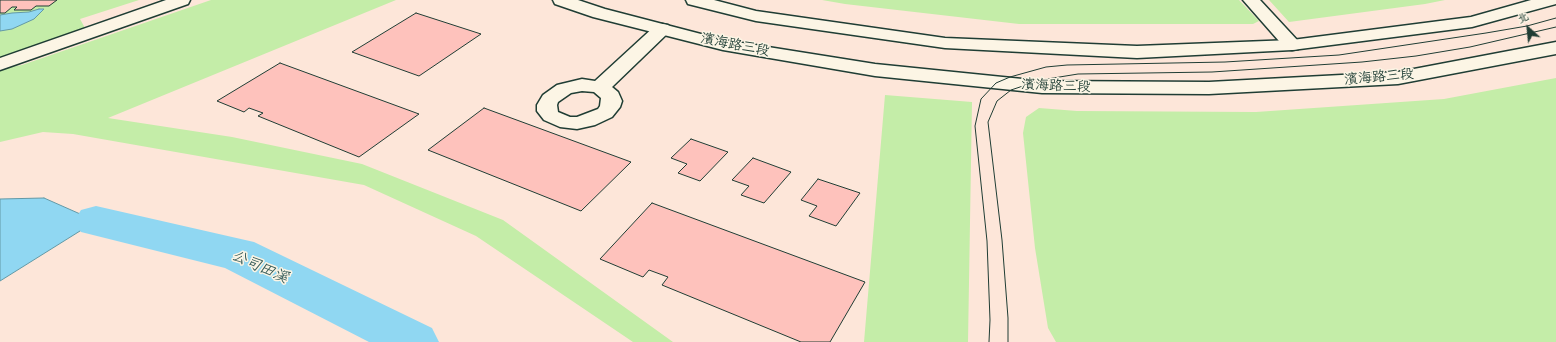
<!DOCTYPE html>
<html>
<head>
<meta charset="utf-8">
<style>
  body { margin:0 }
  #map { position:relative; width:1556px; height:342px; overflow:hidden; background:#fde6d9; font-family:"Playpen Sans","LXGW WenKai TC",sans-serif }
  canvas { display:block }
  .north { position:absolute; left:1508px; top:8px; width:40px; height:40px; -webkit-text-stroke:3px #fcf5e5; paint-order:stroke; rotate:333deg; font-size:11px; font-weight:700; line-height:16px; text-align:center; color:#1f3d34 }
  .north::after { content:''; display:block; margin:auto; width:14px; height:18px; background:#1f3d34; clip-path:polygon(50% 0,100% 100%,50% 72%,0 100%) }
</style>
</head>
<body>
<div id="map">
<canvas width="1556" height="342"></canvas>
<div class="north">北</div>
</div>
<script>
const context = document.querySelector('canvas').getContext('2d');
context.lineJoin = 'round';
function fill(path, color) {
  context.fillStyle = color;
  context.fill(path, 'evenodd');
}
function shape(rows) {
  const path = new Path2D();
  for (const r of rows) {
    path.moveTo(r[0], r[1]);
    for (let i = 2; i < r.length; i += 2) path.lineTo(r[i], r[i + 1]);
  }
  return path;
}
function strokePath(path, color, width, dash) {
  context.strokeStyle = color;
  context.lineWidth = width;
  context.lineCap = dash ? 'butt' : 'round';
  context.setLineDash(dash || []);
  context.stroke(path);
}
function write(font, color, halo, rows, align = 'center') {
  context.font = font + ' "Playpen Sans","LXGW WenKai TC",sans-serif';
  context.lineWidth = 3;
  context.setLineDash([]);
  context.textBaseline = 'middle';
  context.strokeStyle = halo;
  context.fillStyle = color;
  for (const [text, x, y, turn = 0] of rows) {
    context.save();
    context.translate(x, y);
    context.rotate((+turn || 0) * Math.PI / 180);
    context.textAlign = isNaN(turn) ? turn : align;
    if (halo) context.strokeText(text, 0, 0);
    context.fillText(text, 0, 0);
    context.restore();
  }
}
const green = shape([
  [0,0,139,0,80,19,85,28,0,57],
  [211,0,396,0,108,118,232,137,362,164,503,220,673,342,633,342,476,236,364,185,73,134,43,132,0,142,0,69,22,65],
  [822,0,1239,0,1259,21,1253,24,1019,24,845,4],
  [1269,0,1445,0,1425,4,1289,22],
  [1556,78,1556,342,1056,342,1048,328,1035,248,1023,133,1026,117,1039,108,1077,111,1256,112,1444,99],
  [885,95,972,102,968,342,864,342]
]);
const water = shape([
  [39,9,44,9,34,19,12,29,0,31,0,15,12,13,29,12,39,9],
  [44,198,96,221,0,281,0,199,44,198]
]);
const river = shape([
  [96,206,254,242,432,328,439,342,369,342,225,268,81,232,74,221,81,210,96,206]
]);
const building = shape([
  [0,0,57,0,49,6,36,6,31,10,14,10,17,7,12,7,5,13,0,13,0,0],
  [416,13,481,34,419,76,352,52,416,13],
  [280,63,419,114,359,157,258,116,263,113,249,108,244,112,217,101,280,63],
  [484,108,631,162,581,211,428,150,484,108],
  [691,139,728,152,700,181,678,173,687,164,671,158,691,139],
  [753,158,791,172,764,203,741,195,749,186,732,180,753,158],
  [818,179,860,193,836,226,809,216,817,206,801,200,818,179],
  [652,203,865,282,830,342,801,342,662,285,668,277,649,270,643,277,600,259,652,203]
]);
const street = shape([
  [166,0,190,0,188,4,0,70,0,58,166,0],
  [1243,0,1260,0,1298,41,1301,45,1298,49,1292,50,1286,49,1243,0],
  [662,24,668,25,671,29,668,33,612,87,618,92,622,101,620,107,612,117,595,125,577,129,560,127,544,120,537,111,537,105,543,95,557,85,582,79,595,81,656,25,662,24],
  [582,91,594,92,601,98,600,106,598,109,577,117,570,117,558,112,557,105,558,102,571,93,582,91]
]);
const secondary = shape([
  [553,0,578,0,605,9,724,40,875,64,1042,81,1209,82,1398,72,1556,42,1556,54,1398,84,1209,94,1042,93,875,76,723,50,593,17,555,4,553,0],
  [686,0,714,0,756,11,945,38,1137,46,1292,40,1471,17,1531,0,1556,0,1556,4,1472,27,1292,50,1137,58,945,48,756,21,688,4,686,0]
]);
const tram = shape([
  [989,342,990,320,987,241,975,126,981,99,996,83,1010,77,1046,67,1067,65,1225,62,1339,55,1486,33,1527,26,1556,18],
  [1008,342,1008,318,1002,240,988,122,997,101,1011,90,1041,80,1078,74,1212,72,1362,62,1416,56,1470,47,1556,27]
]);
const streetNames = [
  ["濱海路三段",735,45,11],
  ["濱海路三段",1379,77,-5],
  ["濱海路三段",1056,86,2]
];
const waterNames = [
  ["公司田溪",260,267,24]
];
fill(green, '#c4eda8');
fill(water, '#90d7f2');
strokePath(water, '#6399a6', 1);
fill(river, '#90d7f2');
fill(building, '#fec2bc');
strokePath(building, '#1f3d34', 1);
strokePath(street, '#1f3d34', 3);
strokePath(secondary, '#1f3d34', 3);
fill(street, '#fcf5e5');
fill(secondary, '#fcf5e5');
strokePath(tram, '#1f3d34', 1);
write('14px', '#1f3d34', '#fcf5e5', streetNames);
write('italic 15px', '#365c5a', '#fcf5e5', waterNames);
</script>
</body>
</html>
